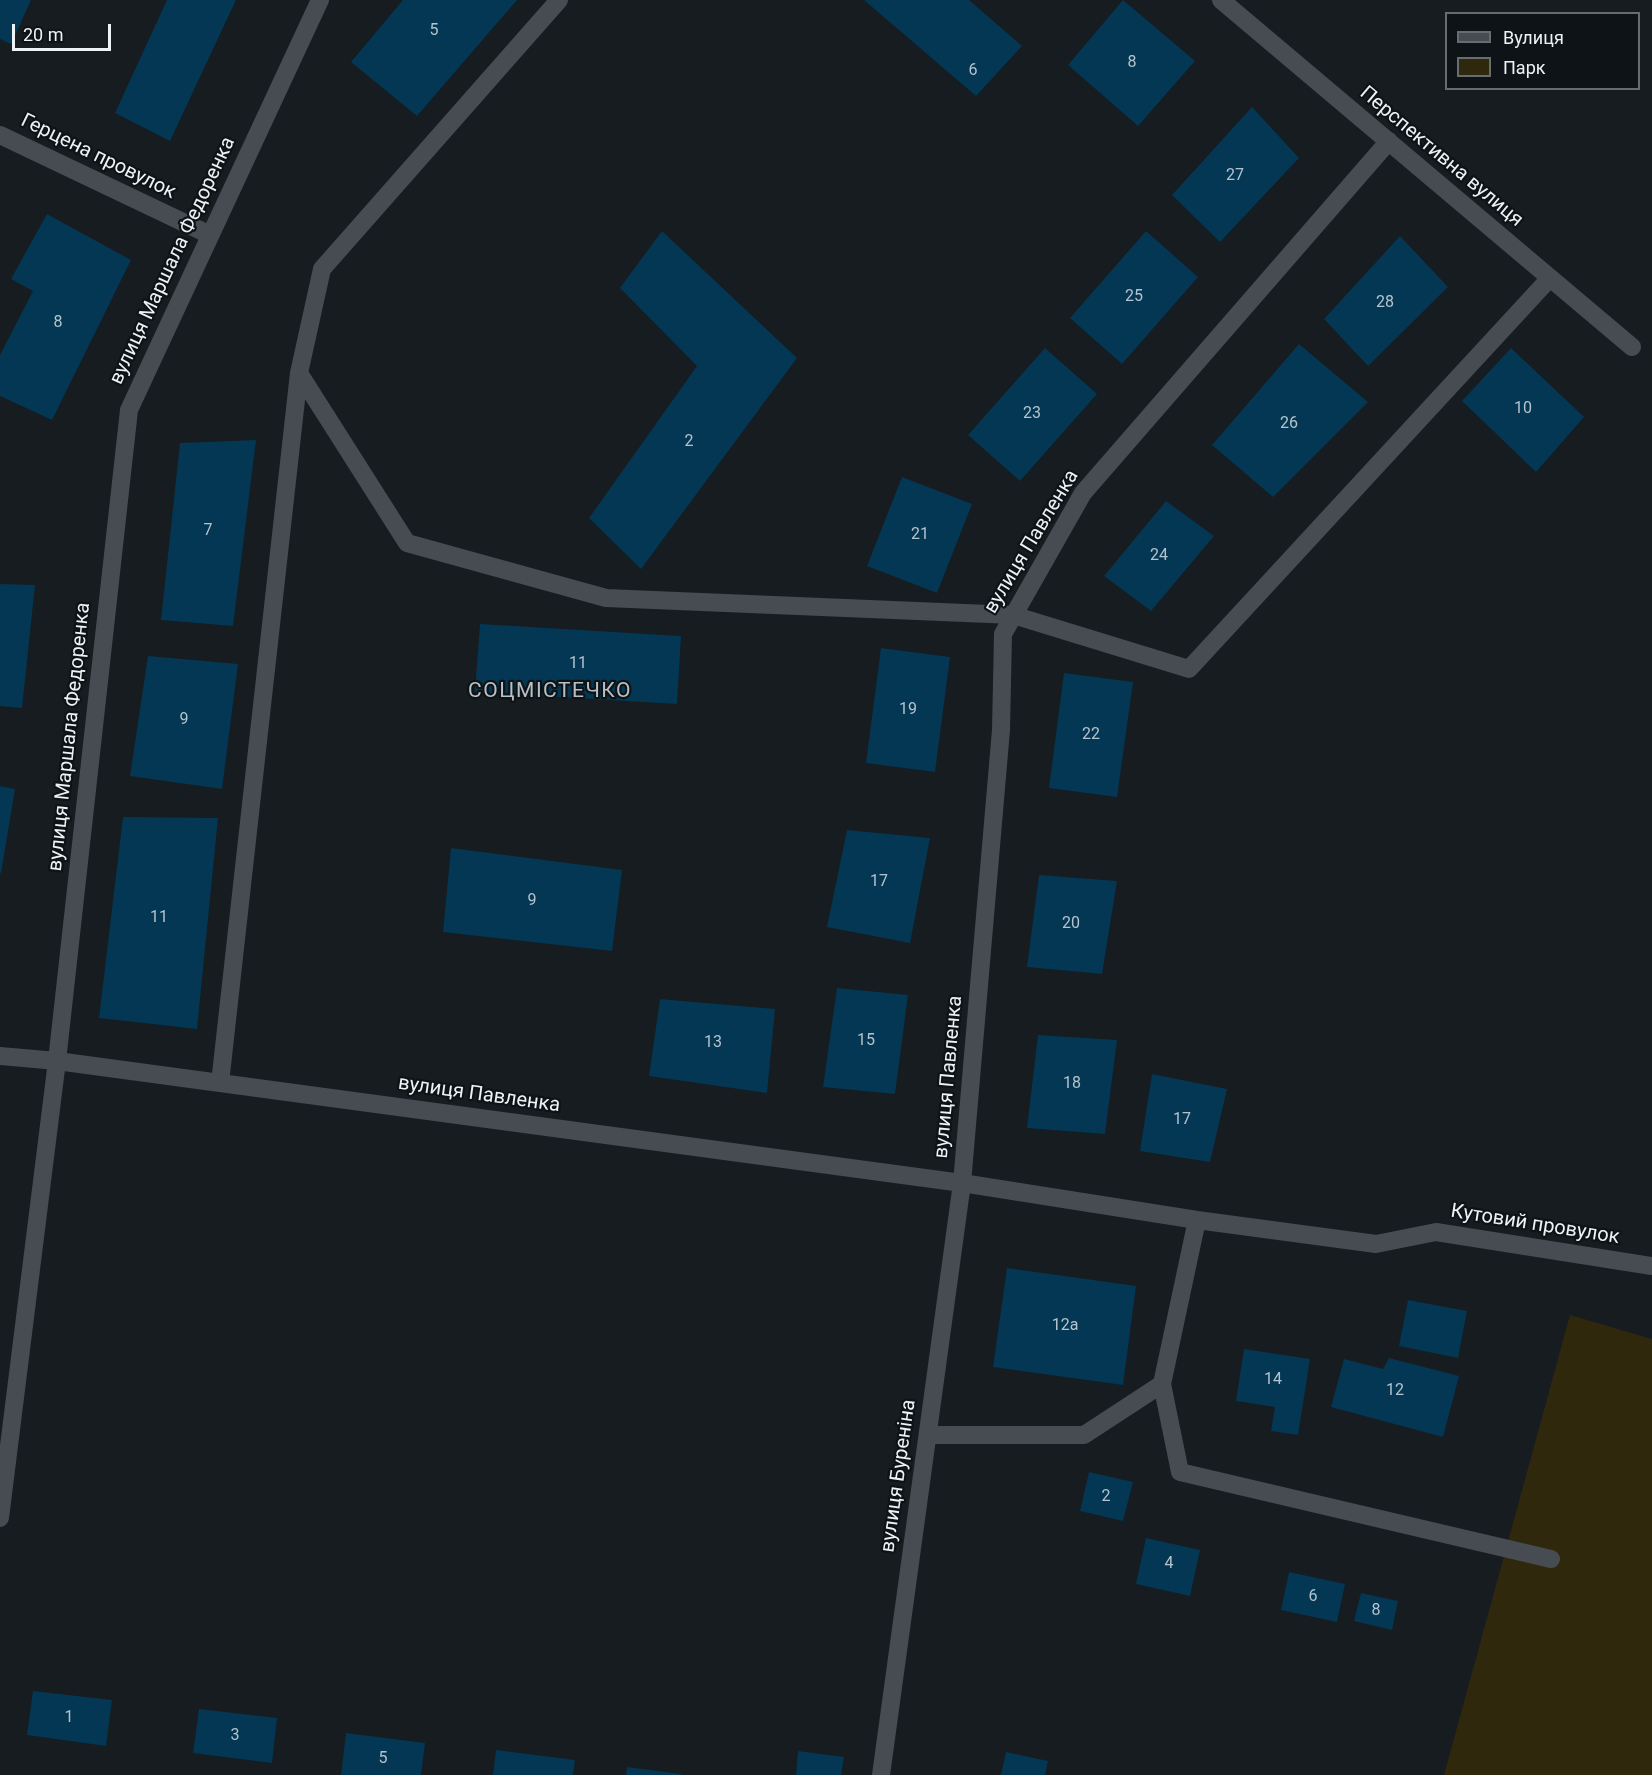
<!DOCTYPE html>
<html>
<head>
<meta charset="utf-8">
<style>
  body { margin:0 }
  #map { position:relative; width:1652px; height:1775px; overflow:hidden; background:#161c20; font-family:Roboto,sans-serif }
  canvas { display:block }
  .legend { position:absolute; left:1445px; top:12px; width:195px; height:78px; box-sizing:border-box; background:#0d1316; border:2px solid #676c6f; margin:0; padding:8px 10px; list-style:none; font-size:18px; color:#eff2f5 }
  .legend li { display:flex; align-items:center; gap:12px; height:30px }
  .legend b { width:30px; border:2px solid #676c6f }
  .scale { position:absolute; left:12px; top:24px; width:99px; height:27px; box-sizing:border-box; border:3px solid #eff2f5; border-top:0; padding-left:8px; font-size:18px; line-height:21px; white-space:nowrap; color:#eff2f5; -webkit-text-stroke:4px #0d1316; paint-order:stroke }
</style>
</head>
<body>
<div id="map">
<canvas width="1652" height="1775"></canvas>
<ul class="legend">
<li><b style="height:8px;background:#464c51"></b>Вулиця</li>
<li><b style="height:16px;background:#2f280d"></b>Парк</li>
</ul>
<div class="scale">20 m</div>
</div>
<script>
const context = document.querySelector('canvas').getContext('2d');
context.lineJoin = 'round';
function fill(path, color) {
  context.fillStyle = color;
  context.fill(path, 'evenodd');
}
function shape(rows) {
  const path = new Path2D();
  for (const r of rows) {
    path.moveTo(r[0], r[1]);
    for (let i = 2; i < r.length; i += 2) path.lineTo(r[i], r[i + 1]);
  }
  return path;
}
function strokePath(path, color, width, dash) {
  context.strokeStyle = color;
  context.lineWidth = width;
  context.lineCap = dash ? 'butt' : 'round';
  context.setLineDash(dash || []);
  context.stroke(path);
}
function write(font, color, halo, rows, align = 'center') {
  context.font = font + ' Roboto,sans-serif';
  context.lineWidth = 4.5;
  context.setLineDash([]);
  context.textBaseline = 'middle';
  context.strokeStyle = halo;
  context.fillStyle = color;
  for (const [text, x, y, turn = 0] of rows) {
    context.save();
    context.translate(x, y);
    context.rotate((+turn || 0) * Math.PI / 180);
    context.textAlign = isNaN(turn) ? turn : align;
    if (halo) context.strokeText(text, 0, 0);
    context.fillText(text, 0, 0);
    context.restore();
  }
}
const green = shape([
  [1570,1315,1652,1339,1652,1775,1444,1775]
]);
const building = shape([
  [0,0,31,0,11,44,0,39],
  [167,0,236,0,170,141,115,113],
  [403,0,517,0,417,116,351,62],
  [864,0,969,0,1022,46,976,96],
  [1123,0,1195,61,1138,126,1068,65],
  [1252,107,1299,158,1220,242,1172,195],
  [47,214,131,260,52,420,0,396,0,355,33,291,11,279],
  [662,231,797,358,641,569,589,518,697,366,620,288],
  [1146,231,1198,277,1122,364,1070,318],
  [1400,236,1448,287,1368,366,1324,319],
  [1299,344,1368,402,1273,497,1212,445],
  [1045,348,1097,394,1020,481,968,435],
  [1511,348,1584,417,1536,472,1462,401],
  [256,440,233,626,161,620,180,443],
  [902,477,972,504,937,593,867,566],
  [1166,501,1214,536,1151,611,1104,576],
  [0,584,35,585,22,708,0,706],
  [480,624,681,636,677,704,475,692],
  [881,648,950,657,935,772,866,763],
  [148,656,238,664,222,789,130,776],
  [1064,673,1133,682,1117,797,1049,788],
  [0,786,15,789,1,873,0,873],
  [123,817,218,818,197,1029,99,1018],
  [847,830,930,838,910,943,827,927],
  [451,848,622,870,612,951,443,932],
  [1039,875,1117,881,1102,974,1027,967],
  [837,988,908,995,895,1094,823,1087],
  [660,999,775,1009,767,1093,649,1076],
  [1038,1035,1117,1040,1105,1134,1027,1128],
  [1152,1074,1227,1089,1210,1162,1140,1151],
  [1007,1268,1136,1286,1123,1385,993,1367],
  [1408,1300,1467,1311,1458,1358,1399,1346],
  [1244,1349,1310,1359,1298,1435,1271,1431,1275,1407,1236,1401],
  [1389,1358,1459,1376,1443,1437,1331,1407,1344,1359,1383,1369],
  [1089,1472,1133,1482,1123,1521,1080,1511],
  [1146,1538,1200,1550,1190,1596,1136,1584],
  [1289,1572,1345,1584,1337,1622,1281,1610],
  [1361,1593,1398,1601,1392,1630,1354,1621],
  [33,1691,112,1700,106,1746,27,1735],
  [199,1709,277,1718,272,1763,193,1753],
  [346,1733,425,1743,421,1775,341,1775],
  [496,1750,575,1760,573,1775,493,1775],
  [798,1751,844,1757,841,1775,796,1775],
  [1006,1752,1048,1761,1045,1775,1001,1775],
  [627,1767,681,1774,681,1775,626,1775]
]);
const service = shape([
  [299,373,407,543,606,598,1013,615,1189,669,1550,278],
  [220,1083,299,373,322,269,559,0],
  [1162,1384,1180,1472,1551,1559]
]);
const minor = shape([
  [1221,0,1632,347],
  [0,135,210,235],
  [0,1056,57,1061,962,1183,1197,1220,1376,1244,1436,1232,1652,1266],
  [928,1435,1084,1435,1162,1384,1197,1220],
  [0,1518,57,1061,129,410,320,0],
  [881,1775,962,1183,1001,730,1003,634,1083,493,1389,141]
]);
const numberNames = [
  ["5",434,31],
  ["8",1132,63],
  ["6",973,71],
  ["27",1235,176],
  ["25",1134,297],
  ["28",1385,303],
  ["8",58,323],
  ["10",1523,409],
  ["23",1032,414],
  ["26",1289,424],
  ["2",689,442],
  ["7",208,531],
  ["21",920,535],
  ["24",1159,556],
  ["11",578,664],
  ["19",908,710],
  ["9",184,720],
  ["22",1091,735],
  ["17",879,882],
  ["9",532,901],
  ["11",159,918],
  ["20",1071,924],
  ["15",866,1041],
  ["13",713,1043],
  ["18",1072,1084],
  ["17",1182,1120],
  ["12а",1065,1326],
  ["14",1273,1380],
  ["12",1395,1391],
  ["2",1106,1497],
  ["4",1169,1564],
  ["6",1313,1597],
  ["8",1376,1611],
  ["1",69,1718],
  ["3",235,1736],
  ["5",383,1759]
];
const streetNames = [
  ["Герцена провулок",98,157,26],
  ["Перспективна вулиця",1441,157,40],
  ["вулиця Маршала Федоренка",173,261,-65],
  ["вулиця Павленка",1032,542,-59],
  ["вулиця Маршала Федоренка",70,737,-84],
  ["вулиця Павленка",949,1077,-85],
  ["вулиця Павленка",479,1095,8],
  ["Кутовий провулок",1535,1225,9],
  ["вулиця Буреніна",899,1476,-82]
];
const neighbourhoodNames = [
  ["СОЦМІСТЕЧКО",550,692]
];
fill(green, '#2f280d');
fill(building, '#033754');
strokePath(service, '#464c51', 18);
strokePath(minor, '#464c51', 18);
write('16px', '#b4c3cd', null, numberNames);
write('20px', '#eff2f5', '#0d1316', streetNames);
context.letterSpacing = '1.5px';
write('21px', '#b9c0c5', '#0d1316', neighbourhoodNames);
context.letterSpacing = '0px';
</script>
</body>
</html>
